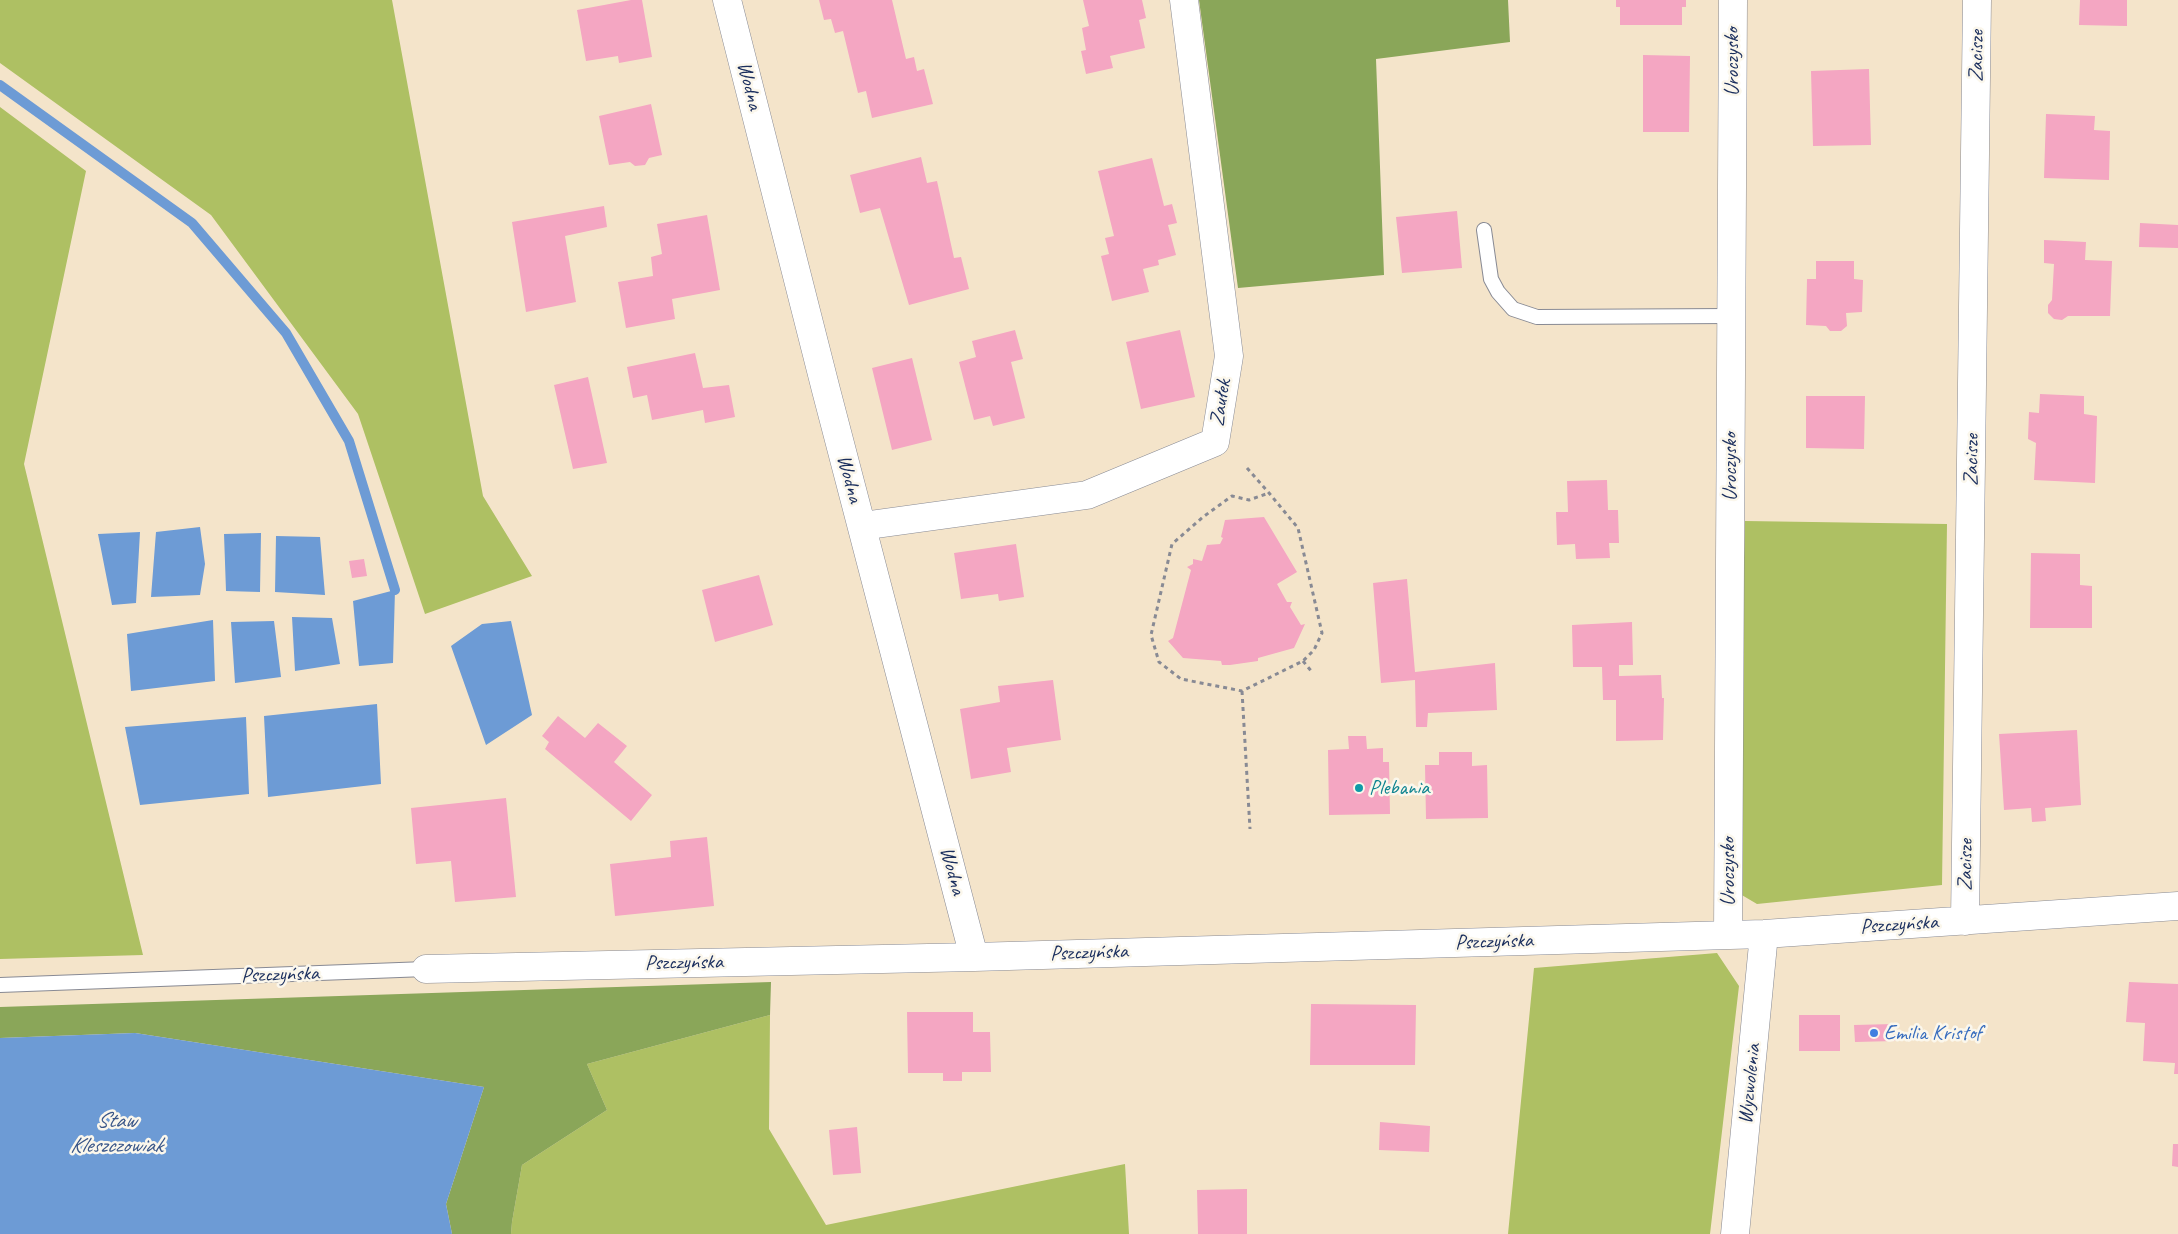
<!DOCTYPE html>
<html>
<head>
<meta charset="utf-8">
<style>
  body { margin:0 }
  canvas { display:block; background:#f4e4ca }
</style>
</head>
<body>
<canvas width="2178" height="1234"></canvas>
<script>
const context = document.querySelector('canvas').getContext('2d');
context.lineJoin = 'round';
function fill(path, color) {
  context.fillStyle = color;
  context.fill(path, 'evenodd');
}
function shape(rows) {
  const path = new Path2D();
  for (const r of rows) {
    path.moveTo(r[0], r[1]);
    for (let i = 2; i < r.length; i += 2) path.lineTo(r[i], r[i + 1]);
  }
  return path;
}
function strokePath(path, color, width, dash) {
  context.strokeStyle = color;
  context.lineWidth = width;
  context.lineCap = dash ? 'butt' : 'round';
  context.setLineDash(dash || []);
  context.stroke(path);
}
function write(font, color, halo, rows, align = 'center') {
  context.font = font + ' Caveat,sans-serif';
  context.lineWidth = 5;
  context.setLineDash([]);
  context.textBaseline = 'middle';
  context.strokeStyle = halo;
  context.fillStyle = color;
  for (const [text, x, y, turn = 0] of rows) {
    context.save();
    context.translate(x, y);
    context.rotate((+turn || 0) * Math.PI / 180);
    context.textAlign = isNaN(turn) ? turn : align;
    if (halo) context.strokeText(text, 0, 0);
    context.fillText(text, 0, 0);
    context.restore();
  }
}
const green = shape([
  [0,0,392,0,483,496,532,576,425,614,358,414,211,215,0,63],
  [0,107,86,171,24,464,143,955,0,959],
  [1745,521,1947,524,1942,885,1757,904,1735,891],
  [1717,953,1739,986,1710,1234,1508,1234,1534,968],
  [770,1015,769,1129,826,1225,1125,1164,1129,1234,511,1234,512,1222,522,1165,607,1110,587,1064]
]);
const forest = shape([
  [1199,0,1508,0,1510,42,1376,59,1384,275,1238,288],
  [771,982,770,1015,587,1064,607,1110,522,1165,512,1222,511,1234,452,1234,446,1204,484,1087,135,1033,0,1038,0,1007]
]);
const water = shape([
  [200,527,205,564,200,595,151,597,156,532],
  [140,532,136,603,112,605,98,534],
  [261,533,260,592,226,591,224,534],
  [276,536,320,537,325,595,275,592],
  [395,590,393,663,359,666,353,601],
  [292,617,332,618,340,664,295,671],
  [213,620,215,681,131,691,127,634],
  [274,621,281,677,235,683,231,622],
  [511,621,532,715,486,745,451,646,482,624],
  [377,704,381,784,268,797,264,716],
  [246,717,249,794,140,805,125,727],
  [135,1033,484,1087,446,1204,452,1234,0,1234,0,1038]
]);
const stream = shape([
  [0,85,192,223,286,333,349,441,395,590]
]);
const building = shape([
  [631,0,642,0,652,57,619,63,618,56,586,61,577,10],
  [819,0,892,0,906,59,914,57,917,71,924,69,933,104,872,118,866,91,858,93,843,31,835,33,831,19,824,20],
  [1083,0,1142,0,1146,18,1139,20,1145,48,1110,56,1113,68,1086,74,1081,51,1086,50,1082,28,1089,26],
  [1616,0,1686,0,1686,7,1682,7,1682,25,1620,25,1620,7,1616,7],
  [2080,0,2127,0,2127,26,2079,25],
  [1643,55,1690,56,1689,132,1643,132],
  [1869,69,1871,145,1813,146,1811,71],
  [651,104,662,155,649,158,645,165,635,166,630,162,609,165,599,116],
  [2046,114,2095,116,2094,130,2110,131,2109,180,2044,178],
  [921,157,927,183,937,181,954,258,961,257,969,289,909,305,880,208,860,213,850,175],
  [1152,158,1164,206,1172,204,1177,223,1168,225,1176,255,1158,260,1159,265,1143,269,1149,292,1112,301,1101,256,1109,254,1105,238,1114,236,1098,171],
  [604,206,607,227,565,236,576,302,526,312,512,222],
  [1457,211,1462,268,1402,273,1396,217],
  [707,215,720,290,672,299,675,319,626,328,618,282,653,276,651,257,662,254,657,224],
  [2140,223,2178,225,2178,248,2139,247],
  [2044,240,2086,242,2085,260,2112,261,2110,316,2068,316,2062,320,2054,319,2048,313,2048,305,2052,300,2054,264,2044,263],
  [1816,261,1854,261,1854,279,1863,280,1862,312,1846,313,1847,326,1841,331,1830,331,1826,326,1806,325,1807,279,1816,279],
  [1015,330,1023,359,1011,362,1025,418,993,426,990,416,974,420,959,362,976,357,972,341],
  [1180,330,1195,397,1141,409,1126,342],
  [695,353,703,388,729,385,735,417,705,423,703,410,652,420,647,395,633,398,627,367],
  [912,358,932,440,892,450,872,368],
  [588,377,607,463,573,469,554,385],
  [2040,394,2084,396,2084,414,2097,416,2095,483,2034,480,2036,443,2028,439,2029,412,2039,413],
  [1806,396,1865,396,1864,449,1806,448],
  [1607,480,1608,510,1618,510,1619,543,1609,543,1610,558,1576,559,1575,544,1557,545,1556,512,1568,512,1567,481],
  [1264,517,1297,572,1277,584,1287,602,1292,602,1290,607,1301,625,1305,624,1294,648,1258,658,1258,661,1230,665,1222,665,1221,661,1183,658,1168,641,1173,638,1191,570,1187,567,1193,564,1193,559,1202,561,1207,545,1220,544,1223,538,1221,537,1225,520],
  [1016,544,1024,597,999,601,998,594,961,599,954,553],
  [2031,553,2080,554,2080,585,2092,586,2092,628,2030,628],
  [364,559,367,576,352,578,349,561],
  [759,575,773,625,715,642,702,590],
  [1407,579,1415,672,1495,663,1497,710,1428,713,1427,727,1416,727,1415,680,1381,683,1373,583],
  [1632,622,1633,665,1619,665,1619,676,1661,675,1662,698,1664,698,1663,740,1616,741,1616,700,1603,700,1602,667,1573,667,1572,625],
  [1053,680,1061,740,1007,748,1011,772,971,779,960,709,1000,702,998,686],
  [558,716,585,738,598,723,627,746,614,762,652,795,631,821,545,749,549,742,542,736],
  [2077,730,2081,805,2045,808,2046,821,2032,822,2031,808,2004,810,1999,734],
  [1348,736,1366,736,1367,749,1383,748,1383,762,1389,762,1390,814,1329,815,1328,750,1349,749],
  [1439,752,1472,752,1472,766,1487,765,1488,818,1426,819,1425,765,1439,765],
  [506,798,516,897,455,902,451,861,416,864,411,808],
  [707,837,714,906,615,916,610,864,671,857,670,841],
  [2129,982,2178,984,2178,1074,2174,1074,2175,1063,2143,1061,2145,1023,2126,1022],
  [1311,1004,1416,1005,1415,1065,1310,1065],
  [907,1012,973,1012,973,1032,990,1032,991,1072,962,1072,962,1081,943,1081,943,1073,908,1073],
  [1799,1015,1840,1015,1840,1051,1799,1051],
  [1894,1024,1895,1041,1855,1042,1854,1025],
  [1380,1122,1430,1126,1429,1152,1379,1150],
  [857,1127,861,1173,833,1175,829,1130],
  [2173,1144,2178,1144,2178,1167,2172,1166],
  [1247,1189,1247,1234,1198,1234,1197,1190]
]);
const path = shape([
  [1247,468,1269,493,1298,528,1322,633,1314,650,1303,661,1242,691,1181,679,1159,662,1151,635,1172,544,1203,517,1232,496,1249,500,1269,493],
  [1303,661,1312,672],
  [1242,691,1250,829]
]);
const service = shape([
  [1484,230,1491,279,1498,292,1513,309,1537,317,1731,316],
  [0,985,426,969]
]);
const minor = shape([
  [727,0,826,390,974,957],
  [862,526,1087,495,1215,442,1229,356,1184,0],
  [1965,921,1977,0],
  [1728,935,1733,0],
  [426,969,974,957,1764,934,2178,906],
  [1735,1234,1764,934]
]);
const markers = [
  [1359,788,5,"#0f9aa8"],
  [1874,1033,5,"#3f7fe0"]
];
const streetNames = [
  ["Zacisze",1977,56,-89],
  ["Uroczysko",1732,62,-90],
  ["Wodna",749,86,76],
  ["Zaułek",1221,403,-81],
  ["Zacisze",1972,460,-89],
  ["Uroczysko",1730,467,-90],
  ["Wodna",849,479,75],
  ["Zacisze",1966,865,-89],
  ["Wodna",952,871,75],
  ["Uroczysko",1728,872,-90],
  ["Pszczyńska",1899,925,-4],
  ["Pszczyńska",1494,942,-2],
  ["Pszczyńska",1089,953,-2],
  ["Pszczyńska",684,963,-1],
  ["Pszczyńska",280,975,-2],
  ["Wyzwolenia",1750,1084,-84]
];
const cultureNames = [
  ["Plebania",1369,788]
];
const shopNames = [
  ["Emilia Kristof",1884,1033]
];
const waterNames = [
  ["Staw",116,1121],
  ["Kleszczowiak",116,1146]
];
fill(green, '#aec063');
fill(forest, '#8aa659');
fill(water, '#6d9bd5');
strokePath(stream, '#6d9bd5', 10);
fill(building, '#f4a6c2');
strokePath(service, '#888a94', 16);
strokePath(minor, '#888a94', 29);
strokePath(path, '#888a94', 3, [4, 4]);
strokePath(service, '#fff', 14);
strokePath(minor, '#fff', 28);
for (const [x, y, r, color] of markers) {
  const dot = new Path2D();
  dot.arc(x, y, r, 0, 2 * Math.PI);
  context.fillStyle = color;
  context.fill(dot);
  strokePath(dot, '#fbf7ec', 2);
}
write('21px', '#1b2f5e', '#fbf7ec', streetNames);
write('21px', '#0d838f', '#fbf7ec', cultureNames, 'left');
write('21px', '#366cbe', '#fbf7ec', shopNames, 'left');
write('italic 22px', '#385588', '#fbf7ec', waterNames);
</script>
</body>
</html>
